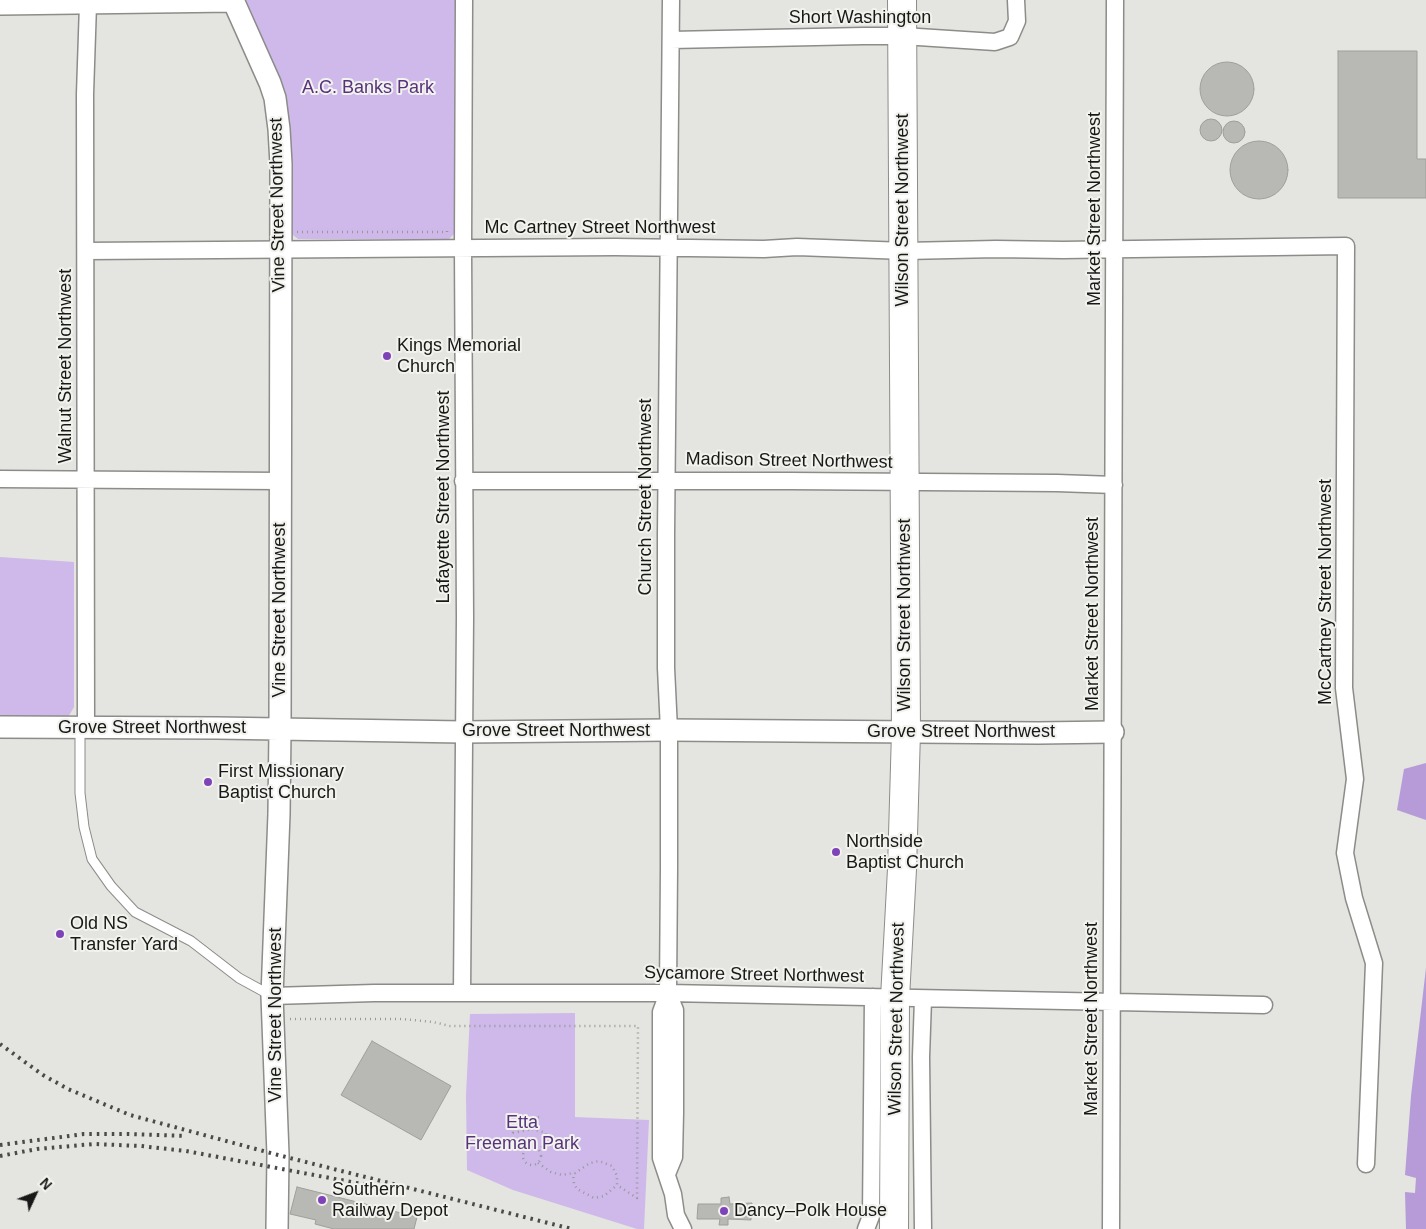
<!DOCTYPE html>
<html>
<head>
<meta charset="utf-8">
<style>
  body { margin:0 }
  #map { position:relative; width:1426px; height:1229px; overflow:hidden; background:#e4e4e1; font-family:Arial,sans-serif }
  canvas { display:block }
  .north { position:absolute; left:10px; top:1169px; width:50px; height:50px; -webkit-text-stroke:4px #f2f2ee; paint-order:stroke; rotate:47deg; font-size:14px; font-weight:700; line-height:20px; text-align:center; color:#181817 }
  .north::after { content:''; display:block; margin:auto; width:18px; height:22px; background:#181817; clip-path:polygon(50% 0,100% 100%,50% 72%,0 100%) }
</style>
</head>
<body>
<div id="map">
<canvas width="1426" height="1229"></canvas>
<div class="north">N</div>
</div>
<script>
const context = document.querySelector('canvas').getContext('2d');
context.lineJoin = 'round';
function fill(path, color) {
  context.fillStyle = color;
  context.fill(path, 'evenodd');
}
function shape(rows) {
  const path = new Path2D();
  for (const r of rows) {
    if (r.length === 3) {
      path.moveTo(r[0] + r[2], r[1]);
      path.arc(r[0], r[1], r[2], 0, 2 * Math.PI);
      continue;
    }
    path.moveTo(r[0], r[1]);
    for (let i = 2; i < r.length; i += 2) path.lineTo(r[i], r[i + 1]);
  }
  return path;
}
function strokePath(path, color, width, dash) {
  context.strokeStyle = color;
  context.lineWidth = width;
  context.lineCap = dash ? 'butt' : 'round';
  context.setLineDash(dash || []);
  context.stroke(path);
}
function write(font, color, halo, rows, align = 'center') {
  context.font = font + ' Arial,sans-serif';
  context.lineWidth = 4;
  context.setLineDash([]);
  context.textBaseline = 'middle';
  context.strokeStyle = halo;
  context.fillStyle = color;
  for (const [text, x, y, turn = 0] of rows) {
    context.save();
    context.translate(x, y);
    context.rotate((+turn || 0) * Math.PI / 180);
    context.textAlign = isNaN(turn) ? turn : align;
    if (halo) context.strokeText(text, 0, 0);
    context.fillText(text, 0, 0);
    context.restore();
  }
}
const green = shape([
  [240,0,455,0,454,234,449,239,298,239,289,232,291,138,280,86],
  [0,557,74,562,74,707,67,719,0,718],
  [575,1013,575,1117,649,1120,644,1229,637,1229,513,1190,467,1170,466,1095,470,1014]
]);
const water = shape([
  [1426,763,1426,820,1397,810,1404,769],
  [1426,968,1426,1229,1406,1229,1405,1192,1415,1193,1416,1178,1405,1175,1411,1096]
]);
const building = shape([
  [1338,51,1417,51,1417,159,1426,159,1426,198,1338,198,1338,51],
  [1227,89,27],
  [1211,130,11],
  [1234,132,11],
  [1259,170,29],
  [372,1041,451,1086,421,1140,341,1095,372,1041],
  [297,1187,417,1217,414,1229,334,1229,315,1224,316,1220,290,1214,297,1187],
  [729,1197,730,1204,752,1203,751,1220,728,1219,728,1225,719,1225,720,1219,697,1219,698,1204,721,1204,721,1198,729,1197]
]);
const path = shape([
  [297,232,447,232,447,229],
  [290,1019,402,1019,433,1022,450,1026,638,1026,637,1198,617,1185],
  [532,1129,546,1133,546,1143,538,1150],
  [510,1144,514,1144,513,1133,532,1129,533,1119,539,1117],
  [532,1156,9],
  [538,1163,551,1172,562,1175,573,1173,575,1173,590,1163,599,1161,612,1166,617,1176,617,1185,604,1196,594,1198,577,1189,574,1184,573,1173]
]);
const service = shape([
  [80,728,80,793,84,827,92,859,111,886,135,912,191,941,239,978,272,996]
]);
const minor = shape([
  [671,0,666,534,666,668,669,730,669,868,668,993,661,1012,661,1158,673,1194,676,1215,683,1229],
  [671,40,863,36,903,36,995,42,1010,37,1017,21,1016,0],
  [86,251,615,247,764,249,797,247,905,251,996,249,1063,250,1346,246,1344,688,1355,779,1345,853,1354,898,1374,963,1366,1164],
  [0,479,280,481],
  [463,481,790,481,1057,483,1114,485],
  [86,728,85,94,88,4],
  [462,993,465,618,463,248,464,0],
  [272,996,374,993,668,993,1264,1005],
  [667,1174,674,1157,675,1113,675,1010,668,993],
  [866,1229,871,1216,873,997],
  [923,1229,921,1057,923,999],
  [1111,1229,1115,0]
]);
const tertiary = shape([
  [233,0,270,83,275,98,279,129,281,164,280,729,279,814,272,996,278,1155,277,1229],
  [0,4,233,1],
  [0,727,217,728,463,732,669,730,1038,733,1113,732]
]);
const trunk = shape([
  [894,1229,895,998,902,869,906,732,902,0]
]);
const rail = shape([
  [0,1044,43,1075,68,1089,130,1115,278,1155,572,1229],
  [0,1145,84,1134,129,1134,186,1136],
  [0,1156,37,1149,94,1144,141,1146,186,1151,378,1187]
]);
const markers = [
  [387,356,5,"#7f43b8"],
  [208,782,5,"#7f43b8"],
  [836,852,5,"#7f43b8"],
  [60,934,5,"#7f43b8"],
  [322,1200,5,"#7f43b8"],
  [724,1211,5,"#7f43b8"]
];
const streetNames = [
  ["Short Washington",860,18],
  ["Vine Street Northwest",278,205,-91],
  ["Market Street Northwest",1095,209,-90],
  ["Wilson Street Northwest",903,210,-90],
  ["Mc Cartney Street Northwest",600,228],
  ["Walnut Street Northwest",66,366,-90],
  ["Madison Street Northwest",789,461,1],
  ["Lafayette Street Northwest",444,497,-90],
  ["Church Street Northwest",646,497,-90],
  ["McCartney Street Northwest",1326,592,-90],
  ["Vine Street Northwest",280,610,-90],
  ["Market Street Northwest",1093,614,-90],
  ["Wilson Street Northwest",905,615,-90],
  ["Grove Street Northwest",152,728],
  ["Grove Street Northwest",556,731],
  ["Grove Street Northwest",961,732],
  ["Sycamore Street Northwest",754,975,1],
  ["Vine Street Northwest",276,1015,-90],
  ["Wilson Street Northwest",897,1019,-89],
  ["Market Street Northwest",1092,1019,-90]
];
const parkNames = [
  ["A.C. Banks Park",368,88],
  ["Etta",522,1123],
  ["Freeman Park",522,1144]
];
const poiNames = [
  ["Kings Memorial",397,346],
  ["Church",397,367],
  ["First Missionary",218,772],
  ["Baptist Church",218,793],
  ["Northside",846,842],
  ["Baptist Church",846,863],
  ["Old NS",70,924],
  ["Transfer Yard",70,945],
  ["Southern",332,1190],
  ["Railway Depot",332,1211],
  ["Dancy–Polk House",734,1211]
];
fill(green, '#ceb9ea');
fill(water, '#b69bd8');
fill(building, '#b8b8b5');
strokePath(building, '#9f9e9b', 1);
strokePath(service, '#8c8c89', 11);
strokePath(minor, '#8c8c89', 19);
strokePath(tertiary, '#8c8c89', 24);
strokePath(trunk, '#8c8c89', 30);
strokePath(path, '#989896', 2.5, [1, 4]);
strokePath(service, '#fff', 9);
strokePath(minor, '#fff', 16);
strokePath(tertiary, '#fff', 21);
strokePath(trunk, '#fff', 28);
strokePath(rail, '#4a4a49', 4, [2.5, 5]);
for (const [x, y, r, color] of markers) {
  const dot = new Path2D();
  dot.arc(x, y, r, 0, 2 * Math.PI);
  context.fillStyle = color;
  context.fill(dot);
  strokePath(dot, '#f2f2ee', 2);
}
write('18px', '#181817', '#f2f2ee', streetNames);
write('18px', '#57337c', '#f2f2ee', parkNames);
write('18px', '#181817', '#f2f2ee', poiNames, 'left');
</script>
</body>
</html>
